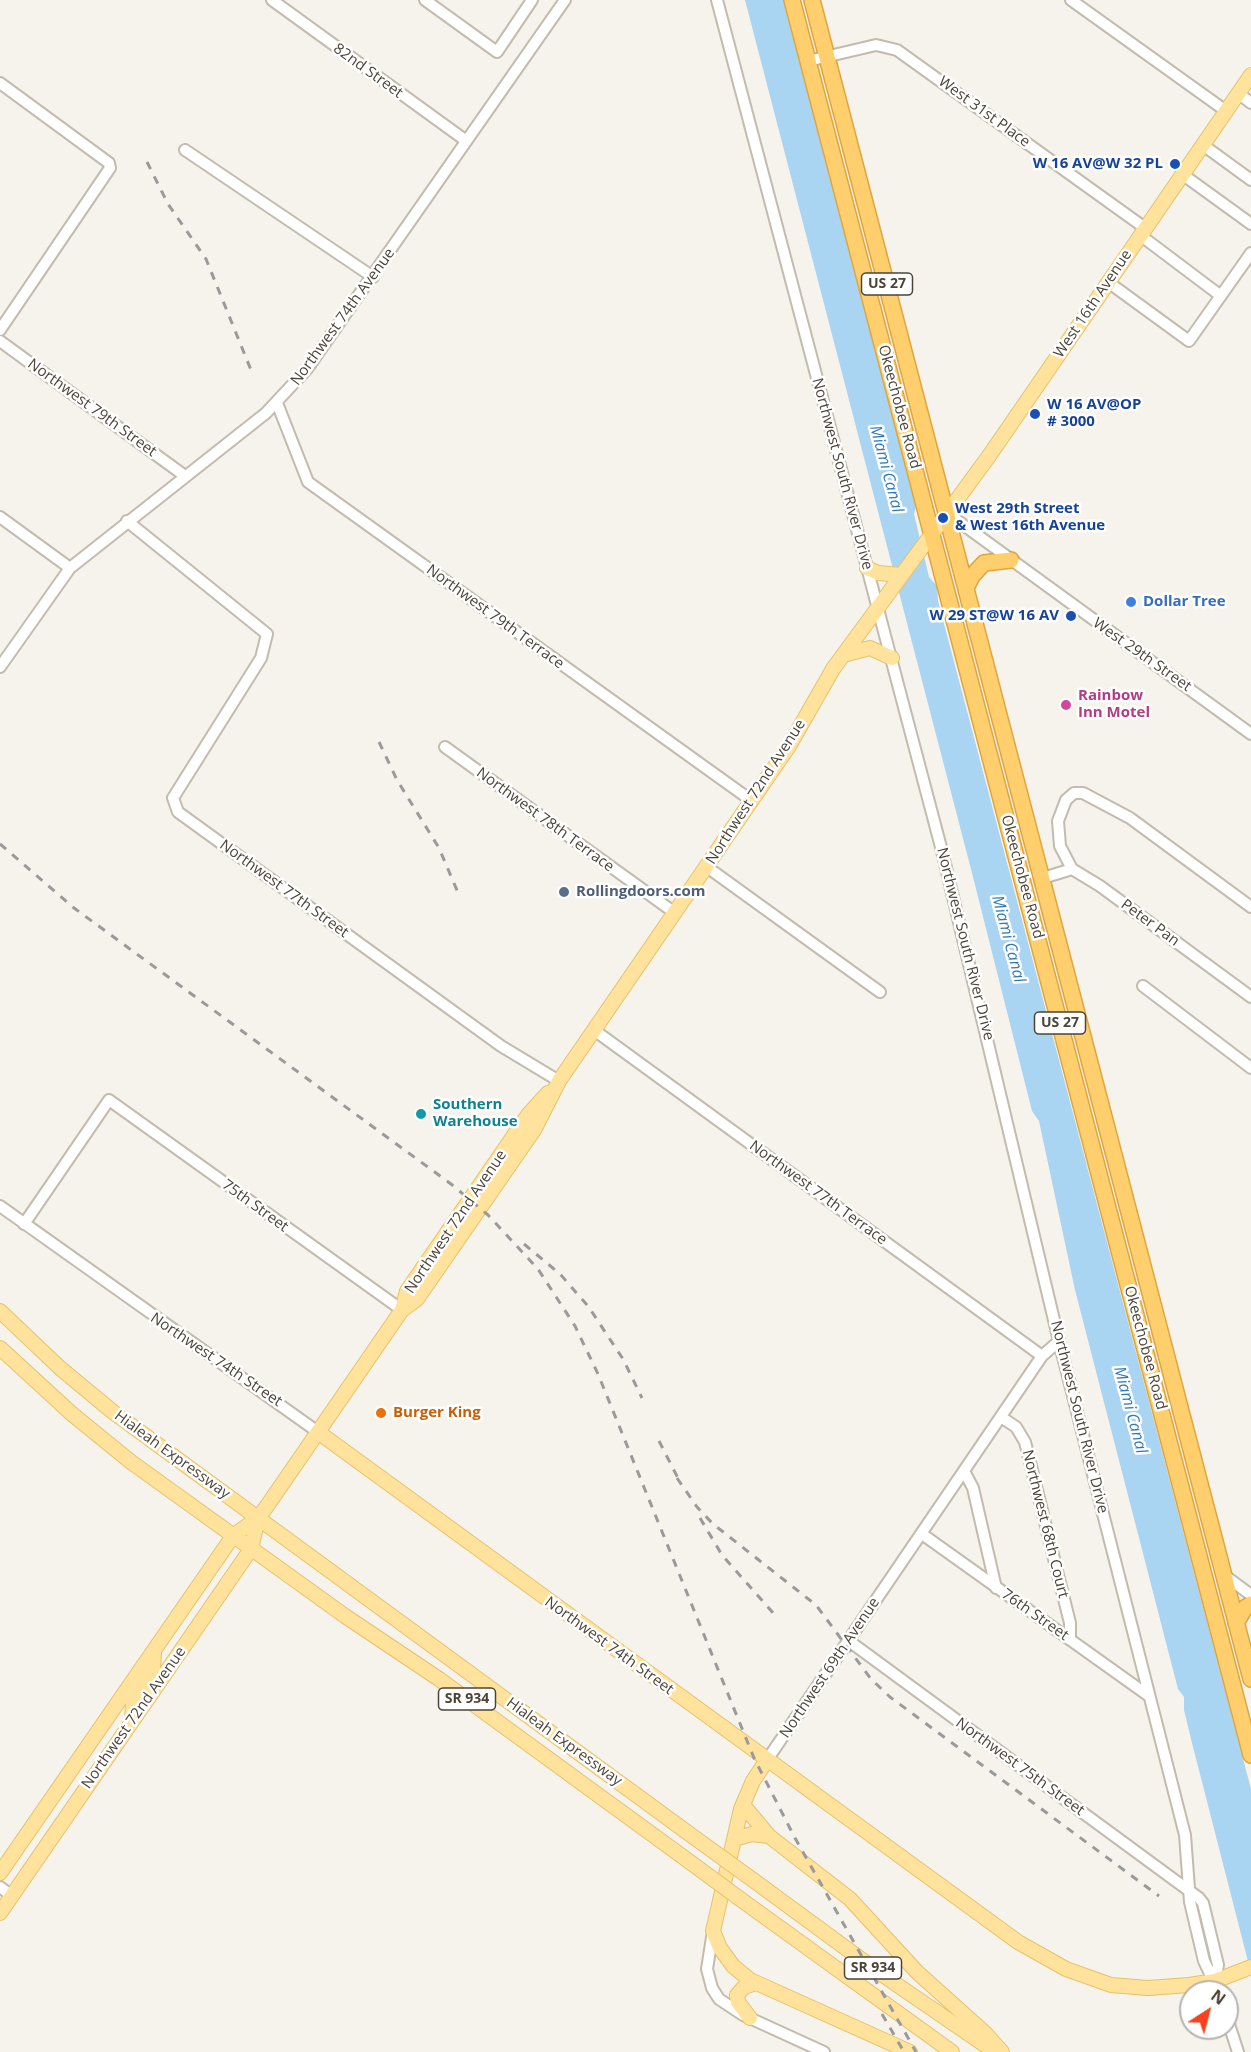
<!DOCTYPE html>
<html>
<head>
<meta charset="utf-8">
<style>
  body { margin:0 }
  #map { position:relative; width:1251px; height:2052px; overflow:hidden; background:#f6f3ec; font-family:"Open Sans",sans-serif }
  canvas { display:block }
  .north { position:absolute; left:1179px; top:1980px; width:60px; height:60px; box-sizing:border-box; background:#fff; border:2px solid #b7b4b0; border-radius:50%; rotate:36deg; font-size:16px; font-weight:700; line-height:24px; text-align:center; color:#4b4439 }
  .north::after { content:''; display:block; margin:auto; width:21px; height:27px; background:#fc3f1d; clip-path:polygon(50% 0,100% 100%,50% 72%,0 100%) }
</style>
</head>
<body>
<div id="map">
<canvas width="1251" height="2052"></canvas>
<div class="north">N</div>
</div>
<script>
const context = document.querySelector('canvas').getContext('2d');
context.lineJoin = 'round';
function fill(path, color) {
  context.fillStyle = color;
  context.fill(path, 'evenodd');
}
function shape(rows) {
  const path = new Path2D();
  for (const r of rows) {
    path.moveTo(r[0], r[1]);
    for (let i = 2; i < r.length; i += 2) path.lineTo(r[i], r[i + 1]);
  }
  return path;
}
function strokePath(path, color, width, dash) {
  context.strokeStyle = color;
  context.lineWidth = width;
  context.lineCap = dash ? 'butt' : 'round';
  context.setLineDash(dash || []);
  context.stroke(path);
}
function write(font, color, halo, rows, align = 'center') {
  context.font = font + ' "Open Sans",sans-serif';
  context.lineWidth = 5;
  context.setLineDash([]);
  context.textBaseline = 'middle';
  context.strokeStyle = halo;
  context.fillStyle = color;
  for (const [text, x, y, turn = 0] of rows) {
    context.save();
    context.translate(x, y);
    context.rotate((+turn || 0) * Math.PI / 180);
    context.textAlign = isNaN(turn) ? turn : align;
    if (halo) context.strokeText(text, 0, 0);
    context.fillText(text, 0, 0);
    context.restore();
  }
}
const water = shape([
  [745,0,783,0,916,507,914,514,929,577,937,586,938,601,1251,1789,1251,1973,1192,1743,1184,1710,1184,1697,1178,1689,1075,1290,1039,1121,1032,1111,972,873]
]);
const minor = shape([
  [272,0,465,140],
  [425,0,497,52,532,0],
  [717,0,942,851,1059,1341,1185,1835,1190,1902,1204,1961,1219,1992],
  [1071,0,1226,111],
  [808,61,876,45,897,50,1145,228],
  [0,83,109,163,110,168,0,330],
  [1238,93,1251,103],
  [1203,145,1251,180],
  [185,150,373,277],
  [1182,174,1251,224],
  [1140,235,1221,296],
  [1108,282,1189,341,1251,253],
  [0,341,185,476],
  [277,403,308,482,752,801],
  [947,513,1251,734],
  [0,517,70,568],
  [127,521,267,634,261,658,173,798,178,812,501,1046,559,1081],
  [0,667,70,568,266,413,307,369,565,0],
  [445,747,675,913],
  [707,867,880,992],
  [1072,869,1060,846,1058,821,1066,800,1074,793,1083,793,1130,818,1251,907],
  [1072,869,1100,886,1251,997],
  [1043,878,1072,869],
  [1143,986,1251,1068],
  [594,1030,1042,1356],
  [0,1206,318,1432],
  [24,1224,109,1100,402,1310],
  [1001,1417,1016,1427,1025,1442,1070,1623,1070,1640],
  [964,1471,973,1488,996,1588],
  [922,1534,1149,1696],
  [1224,1575,1251,1595],
  [849,1641,1199,1898,1203,1903,1218,1965,1215,1981],
  [767,1760,1042,1356,1059,1341],
  [0,1887,12,1896],
  [713,1931,707,1969,712,1988,719,1999,743,2015,824,2052],
  [1227,2018,1238,2052]
]);
const major = shape([
  [867,568,878,573,902,575],
  [843,655,870,648,892,658],
  [402,1310,417,1299,534,1130,559,1081,789,746,833,669,989,456,1251,75],
  [0,1311,60,1368,113,1412,684,1830],
  [0,1348,72,1414,131,1462,345,1616,439,1679,679,1854],
  [318,1432,1018,1942,1066,1969,1111,1985,1148,1988,1189,1985,1215,1981,1251,1967],
  [132,1720,133,1703,153,1672,154,1651],
  [767,1760,753,1781,741,1809,713,1931,720,1948,733,1966,750,1980,910,2052],
  [743,1805,769,1836,850,1899,917,1972,986,2034,1002,2052],
  [734,1839,752,1834,769,1836],
  [0,1873,233,1536,258,1518,267,1506,402,1310,407,1291,528,1115,548,1093],
  [753,1880,877,1971,995,2052],
  [747,1904,952,2052],
  [0,1913,251,1549,258,1518],
  [750,2018,738,2002,737,1995,744,1987,756,1983]
]);
const highway = shape([
  [792,0,1251,1755],
  [812,0,1251,1679],
  [966,588,972,576,984,563,1011,560],
  [1236,1623,1245,1608,1251,1604]
]);
const rail = shape([
  [147,162,168,204,206,259,253,375],
  [379,742,397,780,439,848,459,895],
  [0,844,74,908,451,1184,488,1215,538,1269,575,1326,598,1374,754,1758,795,1838,916,2052],
  [524,1244,560,1274,588,1306,623,1359,642,1398],
  [659,1441,681,1484],
  [677,1478,697,1507,713,1524,816,1605,871,1679,890,1697,1159,1896],
  [700,1518,722,1555,775,1615],
  [882,2014,904,2052]
]);
const majorBridge = shape([
  [684,1830,753,1880],
  [679,1854,747,1904]
]);
const markers = [
  [1175,164,6,"#1a4fb4"],
  [1035,414,6,"#1a4fb4"],
  [943,518,6,"#1a4fb4"],
  [1131,602,6,"#3f7fe0"],
  [1071,616,6,"#1a4fb4"],
  [1066,705,6,"#d1479c"],
  [564,892,6,"#5c6f8a"],
  [421,1114,6,"#0f9aa8"],
  [381,1413,6,"#e8710a"]
];
const shields = [
  [887,284,51],
  [1060,1023,51],
  [467,1699,57],
  [873,1968,57]
];
const shieldNames = [
  ["US 27",887,284],
  ["US 27",1060,1023],
  ["SR 934",467,1699],
  ["SR 934",873,1968]
];
const streetNames = [
  ["82nd Street",368,71,36],
  ["West 31st Place",984,112,36],
  ["West 16th Avenue",1093,304,-56],
  ["Northwest 74th Avenue",343,317,-54],
  ["Okeechobee Road",899,407,75],
  ["Northwest 79th Street",92,408,36],
  ["Northwest South River Drive",842,474,75],
  ["Northwest 79th Terrace",495,617,36],
  ["West 29th Street",1142,655,35],
  ["Northwest 72nd Avenue",756,792,-57],
  ["Northwest 78th Terrace",545,820,36],
  ["Okeechobee Road",1022,877,75],
  ["Northwest 77th Street",284,889,36],
  ["Peter Pan",1150,923,36],
  ["Northwest South River Drive",965,944,76],
  ["Northwest 77th Terrace",818,1193,36],
  ["75th Street",255,1206,36],
  ["Northwest 72nd Avenue",456,1222,-56],
  ["Okeechobee Road",1145,1348,75],
  ["Northwest 74th Street",216,1360,34],
  ["Northwest South River Drive",1079,1417,76],
  ["Hialeah Expressway",172,1455,36],
  ["Northwest 68th Court",1045,1524,76],
  ["76th Street",1035,1615,35],
  ["Northwest 74th Street",609,1646,36],
  ["Northwest 69th Avenue",830,1668,-56],
  ["Northwest 72nd Avenue",134,1718,-55],
  ["Hialeah Expressway",564,1742,36],
  ["Northwest 75th Street",1020,1767,36]
];
const transitNames = [
  ["W 16 AV@W 32 PL",1163,164],
  ["W 16 AV@OP",1047,405,"left"],
  ["# 3000",1047,422,"left"],
  ["West 29th Street",955,509,"left"],
  ["& West 16th Avenue",955,526,"left"],
  ["W 29 ST@W 16 AV",1059,616]
];
const shopNames = [
  ["Dollar Tree",1143,602]
];
const hotelNames = [
  ["Rainbow",1078,696],
  ["Inn Motel",1078,713]
];
const serviceNames = [
  ["Rollingdoors.com",576,892]
];
const cultureNames = [
  ["Southern",433,1105],
  ["Warehouse",433,1122]
];
const foodNames = [
  ["Burger King",393,1413]
];
const waterNames = [
  ["Miami Canal",886,469,75],
  ["Miami Canal",1008,939,75],
  ["Miami Canal",1130,1410,75]
];
fill(water, '#a9d4f2');
strokePath(minor, '#c2bbae', 14);
strokePath(major, '#e6c16a', 16);
strokePath(highway, '#e0a43c', 18);
strokePath(minor, '#fff', 10);
strokePath(major, '#ffe39c', 14);
strokePath(highway, '#ffcf6e', 15);
strokePath(rail, '#9a9a9a', 3, [8, 8]);
strokePath(majorBridge, '#e6c16a', 16, []);
strokePath(majorBridge, '#ffe39c', 14);
for (const [x, y, r, color] of markers) {
  const dot = new Path2D();
  dot.arc(x, y, r, 0, 2 * Math.PI);
  context.fillStyle = color;
  context.fill(dot);
  strokePath(dot, '#fff', 2);
}
for (const [x, y, w] of shields) {
  const box = new Path2D();
  box.roundRect(x - w / 2, y - 11, w, 22, 4.5);
  context.fillStyle = '#fff';
  context.fill(box);
  strokePath(box, '#4b4439', 1.5);
}
write('bold 14px', '#4b4439', null, shieldNames);
write('15px', '#4b4439', '#fff', streetNames);
write('bold 15px', '#164399', '#fff', transitNames, 'right');
write('bold 15px', '#366cbe', '#fff', shopNames, 'left');
write('bold 15px', '#b23c85', '#fff', hotelNames, 'left');
write('bold 15px', '#4e5e75', '#fff', serviceNames, 'left');
write('bold 15px', '#0d838f', '#fff', cultureNames, 'left');
write('bold 15px', '#c56008', '#fff', foodNames, 'left');
write('italic 16px', '#2e7ab2', '#fff', waterNames);
</script>
</body>
</html>
